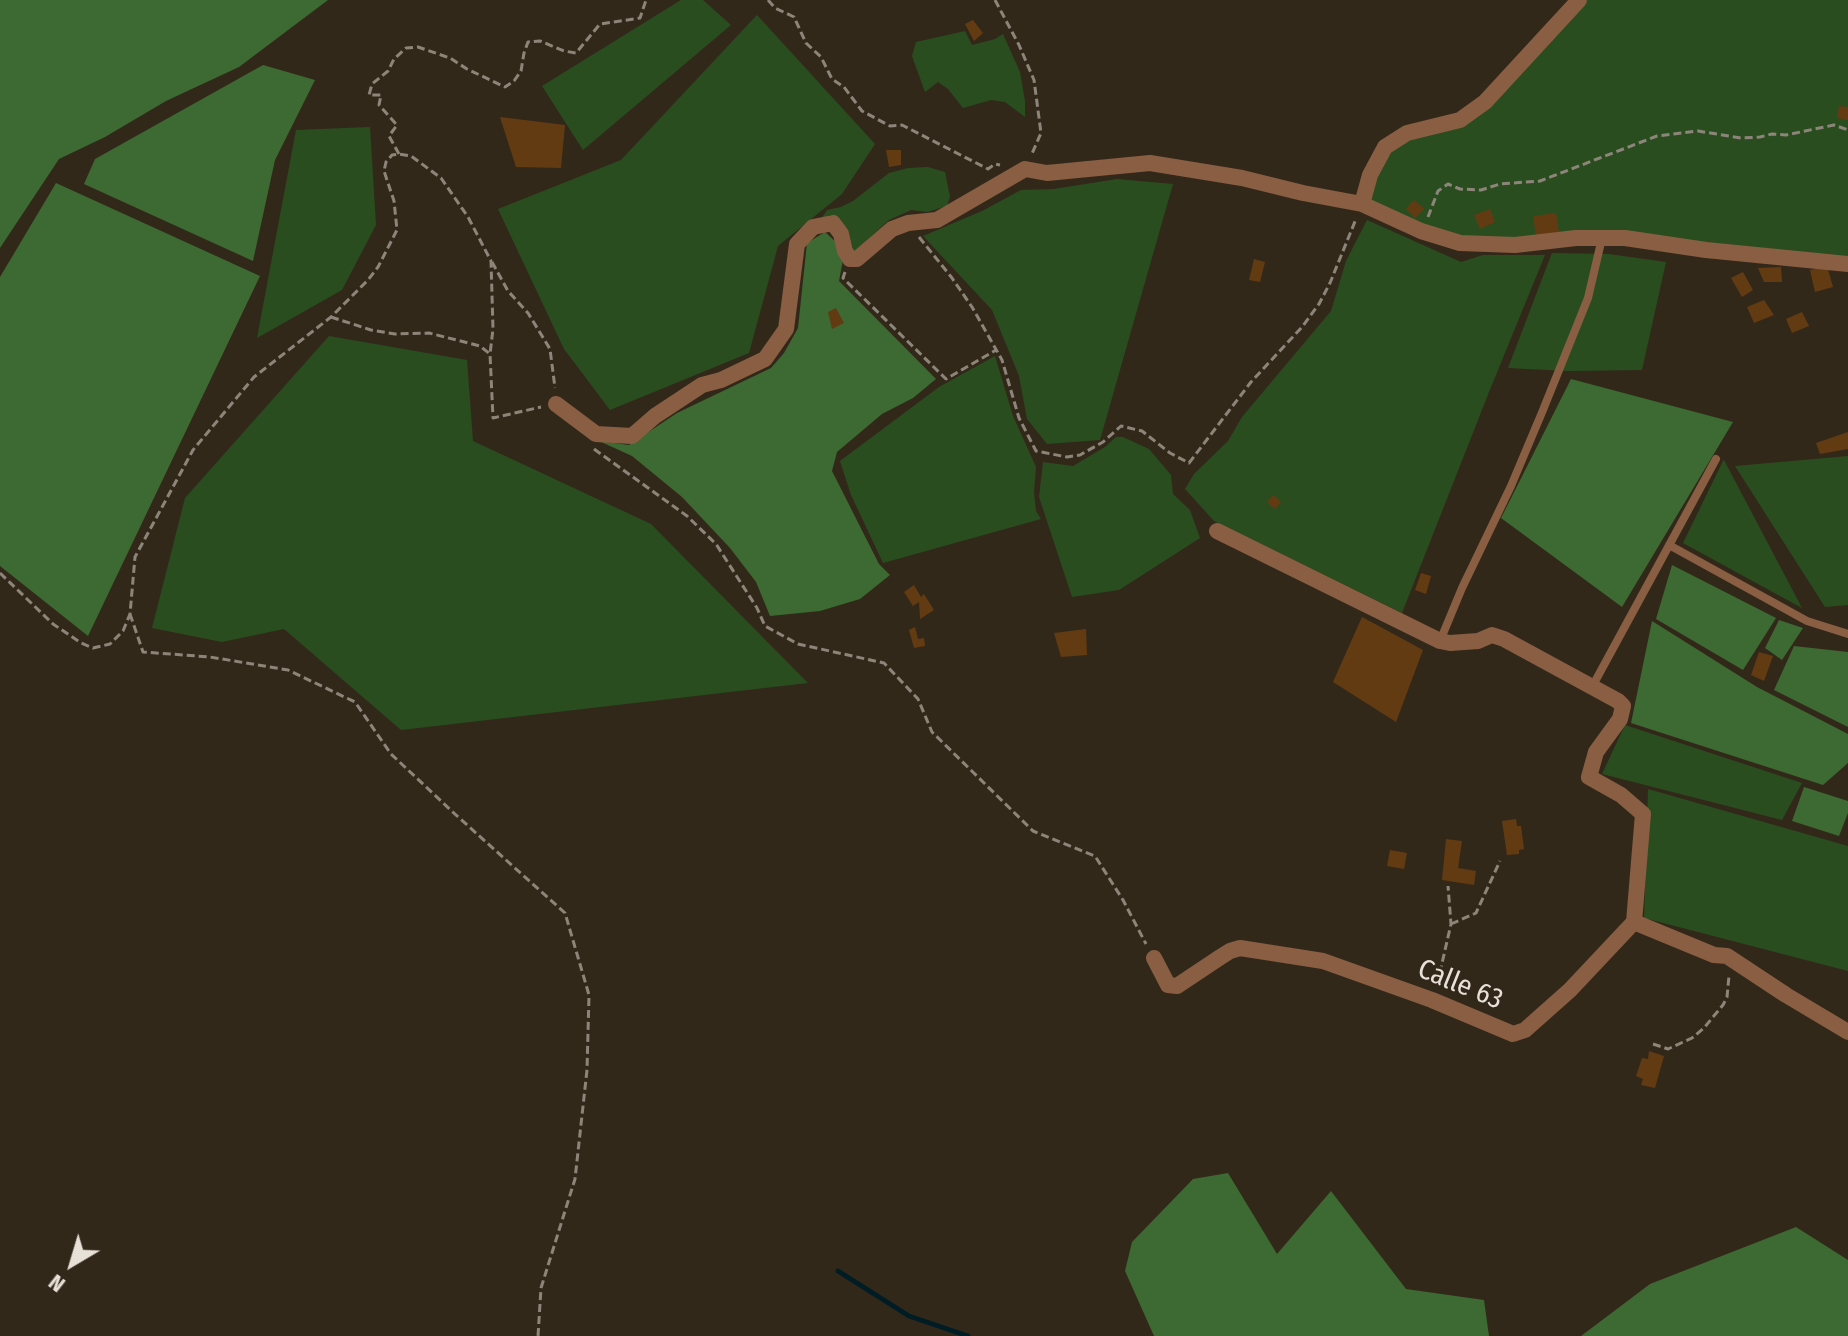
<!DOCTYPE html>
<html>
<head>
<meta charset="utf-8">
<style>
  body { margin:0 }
  #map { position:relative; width:1848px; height:1336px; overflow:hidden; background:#32281a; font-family:"Fira Sans Condensed",sans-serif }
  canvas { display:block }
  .north { position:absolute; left:32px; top:1224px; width:80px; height:80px; -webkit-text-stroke:6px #32281a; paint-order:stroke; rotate:218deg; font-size:22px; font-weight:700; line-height:32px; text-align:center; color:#e7e1d8 }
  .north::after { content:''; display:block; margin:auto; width:28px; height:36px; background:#e7e1d8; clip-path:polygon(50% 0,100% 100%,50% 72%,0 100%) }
</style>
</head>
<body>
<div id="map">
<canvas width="1848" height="1336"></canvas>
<div class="north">N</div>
</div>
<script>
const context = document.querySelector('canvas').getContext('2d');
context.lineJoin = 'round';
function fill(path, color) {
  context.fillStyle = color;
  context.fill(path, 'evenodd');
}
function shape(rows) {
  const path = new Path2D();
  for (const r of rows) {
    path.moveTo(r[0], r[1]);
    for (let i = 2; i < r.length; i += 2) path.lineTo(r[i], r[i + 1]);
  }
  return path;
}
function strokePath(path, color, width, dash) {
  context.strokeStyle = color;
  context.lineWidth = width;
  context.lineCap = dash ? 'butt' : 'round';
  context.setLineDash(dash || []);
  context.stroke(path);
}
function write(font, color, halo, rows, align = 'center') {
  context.font = font + ' "Fira Sans Condensed",sans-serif';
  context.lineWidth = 6;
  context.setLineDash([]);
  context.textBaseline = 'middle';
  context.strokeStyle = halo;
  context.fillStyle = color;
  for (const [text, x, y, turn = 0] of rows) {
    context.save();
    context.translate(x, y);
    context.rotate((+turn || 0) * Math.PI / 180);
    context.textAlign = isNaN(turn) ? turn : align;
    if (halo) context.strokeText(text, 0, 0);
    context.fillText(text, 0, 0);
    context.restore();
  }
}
const green = shape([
  [681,0,703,0,731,25,583,150,542,86],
  [1579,0,1848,0,1848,264,1625,238,1460,243,1362,204,1385,147,1460,120],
  [757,15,875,144,842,194,778,246,749,353,610,410,564,349,498,209,621,160],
  [965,31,972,45,995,39,1003,34,1020,72,1025,101,1025,117,1005,102,991,100,963,108,948,89,938,82,925,92,912,56,916,42],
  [370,127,376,225,342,290,257,338,296,130],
  [928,167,945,172,950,197,947,206,927,212,911,210,889,220,854,252,849,235,840,219,830,215,821,219,827,210,841,207,853,201,889,173,908,168],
  [1117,179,1173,184,1100,440,1047,444,1027,419,1019,376,992,310,923,236,982,211,1021,190,1054,189],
  [1367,220,1461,262,1483,255,1545,255,1489,392,1402,613,1214,521,1185,489,1194,474,1228,441,1242,417,1331,311,1346,261],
  [1552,253,1609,254,1666,262,1642,370,1568,371,1508,368],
  [329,336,467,360,473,441,651,524,808,683,401,730,284,629,222,642,152,628,185,498],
  [995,356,1013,416,1036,467,1034,492,1036,511,1041,519,883,563,851,495,840,461,939,387],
  [1116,437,1123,437,1149,449,1171,475,1173,494,1190,510,1200,538,1119,590,1072,597,1039,497,1043,462,1073,466,1105,447],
  [1848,456,1848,605,1825,607,1735,466],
  [1724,459,1724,460,1802,608,1683,543],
  [1625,725,1802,783,1782,820,1602,774],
  [1648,789,1848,846,1848,971,1644,918]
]);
const forest = shape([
  [0,0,328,0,239,67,166,101,105,137,59,159,0,248],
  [263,65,315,80,275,160,253,261,84,184,95,159],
  [56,183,260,276,88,636,0,566,0,277],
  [825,232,837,243,843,260,839,281,936,379,913,398,882,414,837,452,832,471,879,564,890,575,860,599,820,611,770,616,756,582,730,548,682,497,632,456,599,441,629,445,677,413,771,368,784,353,798,328,807,243],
  [1571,379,1733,422,1622,607,1501,518],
  [1672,565,1776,618,1743,670,1656,619],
  [1779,620,1803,628,1782,660,1765,648],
  [1652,621,1757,687,1848,734,1848,763,1823,785,1631,723],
  [1794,646,1848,652,1848,727,1774,690],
  [1804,787,1848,801,1848,813,1839,836,1792,821],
  [1228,1173,1277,1254,1331,1191,1406,1289,1484,1300,1489,1336,1154,1336,1125,1271,1132,1242,1193,1179],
  [1796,1227,1848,1260,1848,1336,1581,1336,1650,1284]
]);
const stream = shape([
  [838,1271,909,1316,968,1336]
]);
const building = shape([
  [973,20,983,33,974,41,965,24],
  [1839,106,1848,107,1848,120,1837,118],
  [500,117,565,125,561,168,516,167],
  [886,150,901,150,901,165,889,167],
  [1414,200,1424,209,1415,218,1406,209],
  [1490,209,1495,222,1480,229,1474,215],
  [1556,213,1559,232,1536,236,1533,216],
  [1254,259,1265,262,1260,282,1249,280],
  [1827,266,1833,287,1815,292,1810,270],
  [1781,267,1782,282,1764,282,1758,268],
  [1743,272,1753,290,1742,297,1731,278],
  [1764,300,1774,315,1754,323,1747,307],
  [836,308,844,323,832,329,828,312],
  [1802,312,1809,326,1792,333,1786,319],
  [1848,432,1848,449,1820,454,1816,443],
  [1273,495,1281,502,1275,509,1267,502],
  [1421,573,1431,576,1426,594,1415,590],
  [914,585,921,597,924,594,934,610,920,619,919,602,913,606,904,592],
  [1362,617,1423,650,1396,722,1333,682],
  [915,627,918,639,924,638,925,646,914,648,909,630],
  [1086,629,1087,655,1061,657,1054,633],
  [1759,652,1773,656,1764,681,1751,675],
  [1516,819,1517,826,1521,826,1524,849,1519,850,1519,854,1507,855,1502,821],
  [1446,839,1462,841,1458,868,1476,871,1474,885,1442,880],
  [1390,850,1407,853,1404,869,1387,866],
  [1649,1051,1664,1056,1655,1088,1641,1085,1643,1079,1636,1076,1642,1058,1648,1059]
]);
const path = shape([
  [768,0,775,8,794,17,806,43,821,57,832,79,844,87,862,111,890,126,902,125,988,169,995,164,1000,165],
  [995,0,1019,45,1034,80,1041,133,1031,156],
  [399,154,389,136,397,125,379,105,381,95,369,95,372,84,388,71,394,59,406,48,418,47,450,58,467,69,505,87,514,81,521,71,524,53,528,42,540,41,564,51,576,53,600,24,640,18,646,0],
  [1428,217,1438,191,1448,184,1460,189,1481,190,1500,184,1540,181,1657,136,1698,131,1741,138,1760,137,1772,134,1786,135,1834,125,1848,130],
  [919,237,952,278,972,307,1002,360,1019,418,1036,451,1067,457,1080,455,1103,442,1121,426,1142,431,1170,453,1189,463,1251,382,1302,327,1319,304,1330,283,1356,219],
  [492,262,508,291,528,313,550,349,555,388],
  [845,272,843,278,946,379,996,350],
  [331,317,371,330,395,334,429,333,480,346,490,354,493,418,541,407],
  [594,449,687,516,716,544,757,608,765,626,798,644,884,663,918,699,932,732,1033,831,1095,856,1123,900,1146,944],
  [0,573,53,624,81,643,93,648,110,644,123,631,130,614,135,557,193,450,254,377,331,317,368,280,378,267,397,230,394,201,384,171,386,162,392,155,399,154,411,156,441,178,468,217,491,261,493,329,490,354],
  [130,614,143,652,210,657,288,670,355,702,391,754,456,815,565,913,589,995,587,1070,575,1179,541,1288,538,1336],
  [1451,924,1476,913,1500,861],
  [1437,985,1451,924,1448,886],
  [1653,1044,1668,1049,1692,1038,1704,1028,1723,1005,1727,997,1729,976]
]);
const service = shape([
  [1669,545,1807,621,1848,634],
  [1440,641,1462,588,1511,486,1543,410,1588,298,1602,238],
  [1592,687,1716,459]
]);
const minor = shape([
  [1362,204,1370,175,1385,147,1407,133,1460,120,1485,102,1579,0],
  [556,404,596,434,632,436,655,416,702,385,721,380,765,359,786,329,797,244,813,227,833,223,841,234,845,251,850,259,857,259,892,229,908,223,937,220,1025,169,1047,173,1150,163,1242,178,1303,193,1362,204,1421,231,1460,243,1515,245,1576,238,1625,238,1706,250,1848,264],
  [1217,531,1440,641,1450,643,1478,641,1492,635,1504,639,1618,701,1623,706,1620,719,1596,752,1589,777,1621,795,1643,814,1634,922],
  [1634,922,1714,955,1727,956,1786,995,1848,1032],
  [1154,958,1168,985,1177,986,1219,958,1230,951,1240,948,1323,961,1432,1000,1513,1034,1525,1030,1570,990,1634,922]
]);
const streetNames = [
  ["Calle 63",1460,985,22]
];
fill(green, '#2a4d20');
fill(forest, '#3d6932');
strokePath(stream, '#001d26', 5);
fill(building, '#633b12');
strokePath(path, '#8d8579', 3, [8, 4]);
strokePath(service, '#8a5e42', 8);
strokePath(minor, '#8a5e42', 16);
write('28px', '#e7e1d8', '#32281a', streetNames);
</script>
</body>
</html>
